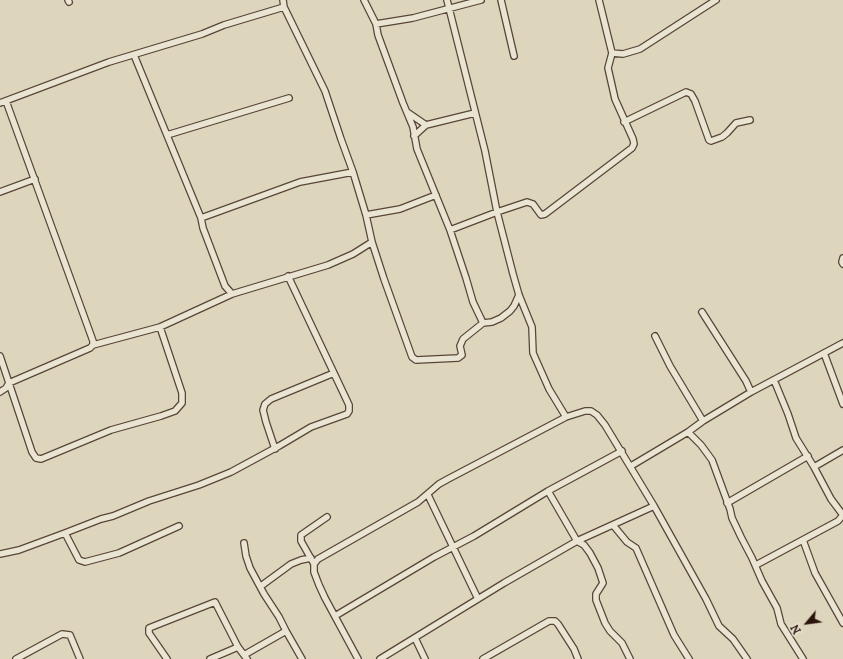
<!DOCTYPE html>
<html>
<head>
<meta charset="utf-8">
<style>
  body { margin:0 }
  #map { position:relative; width:843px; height:659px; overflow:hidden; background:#ded6bc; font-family:"IM FELL DW Pica",serif }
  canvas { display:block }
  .north { position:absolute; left:787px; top:603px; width:40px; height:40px; -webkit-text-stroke:3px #eae4d3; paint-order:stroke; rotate:241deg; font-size:11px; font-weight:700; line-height:16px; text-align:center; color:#2a150c }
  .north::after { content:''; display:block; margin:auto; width:14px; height:18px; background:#2a150c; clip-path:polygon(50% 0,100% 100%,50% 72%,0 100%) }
</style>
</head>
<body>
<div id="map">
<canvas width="843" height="659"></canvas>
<div class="north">N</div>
</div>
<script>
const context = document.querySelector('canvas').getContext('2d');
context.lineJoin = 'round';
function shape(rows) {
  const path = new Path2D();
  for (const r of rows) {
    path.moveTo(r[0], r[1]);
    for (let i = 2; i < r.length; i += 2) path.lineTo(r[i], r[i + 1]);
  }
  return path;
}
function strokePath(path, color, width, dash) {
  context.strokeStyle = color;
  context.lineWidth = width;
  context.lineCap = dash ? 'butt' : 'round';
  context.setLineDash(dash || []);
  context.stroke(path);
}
const minor = shape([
  [68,0,69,2],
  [283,0,284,7,325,91,341,139,353,172,366,215,372,242,384,279,412,357,416,360,458,358,462,355,460,346,463,339,483,323,492,322,501,318,510,311,514,306,519,295],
  [364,0,376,24,378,35,403,103,413,127,417,149,450,230,466,278,473,302,483,323],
  [447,0,485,151,497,212,513,274,519,295,532,327,533,353,549,389,566,417],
  [501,0,514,56],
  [376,24,413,18,481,0],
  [612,53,623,54,640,49,716,0],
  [134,55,201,218,203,228,225,286,232,294,328,265,353,254,372,242],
  [0,103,109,62,202,34,224,25,284,7],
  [407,112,426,125],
  [624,122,686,92,691,94,695,101,709,140,711,141,722,137,727,133,736,123,750,120],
  [167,135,289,98],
  [414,136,426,125,475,113],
  [0,192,35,179],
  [366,215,400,209,436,195],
  [201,218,300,182,353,172],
  [450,230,497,212,527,202,533,204,541,215,545,214,632,148,634,144,633,139,615,99,608,68,612,53,599,0],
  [843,258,842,262,843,264],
  [702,312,746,381,751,392],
  [655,336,670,366,703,421],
  [93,345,160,327,232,294],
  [824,353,843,404],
  [0,356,32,452,36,458,41,459,111,430,161,416,175,411,182,403,182,393,160,327],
  [774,380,788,414,796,438,814,467,831,499,843,515],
  [0,392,6,388,9,383,90,348,93,345,93,341,6,101],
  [688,432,701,445,712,460,730,509,732,518,741,537,752,558,762,581,777,608,781,624,803,659],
  [275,449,266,422,263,410,265,404,271,399,334,373],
  [631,466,688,432,703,421,751,392,843,343],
  [814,467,843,450],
  [548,491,577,541,584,545,590,553,598,568,603,583,596,594,596,600,605,623,610,631,622,643,630,659],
  [428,495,478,599],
  [727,503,808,456],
  [613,525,627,542,636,548,674,635,689,659],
  [65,533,79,560,85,562,119,553,179,526],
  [803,540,815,573,843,623],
  [244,543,246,556,250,568,264,594,279,617,286,631,244,655,247,659],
  [0,554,19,550,65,533,101,519,113,516,149,501,199,485,231,472,279,446,311,427,347,414,349,411,349,405,288,276],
  [314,564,301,541,301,535,327,517],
  [756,565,838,521,843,515],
  [261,586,291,564,301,560,311,558],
  [335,616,434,557,474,536,548,491,622,451],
  [286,631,302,659],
  [415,638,425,659],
  [16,659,62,634,70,635,80,659],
  [167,659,149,633,149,628,215,602,238,647,244,655],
  [210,659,238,647],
  [358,659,325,598,319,585,314,572,314,564,318,559,418,502,439,484,448,479,566,417,585,411,591,411,597,415,605,425,654,506,706,599,719,626,733,639,747,659],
  [380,659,504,583,577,541,654,506],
  [483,659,549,621,555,621,558,624,574,649,578,659]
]);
strokePath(minor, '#574538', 8);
strokePath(minor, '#eae4d3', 5.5);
</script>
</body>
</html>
